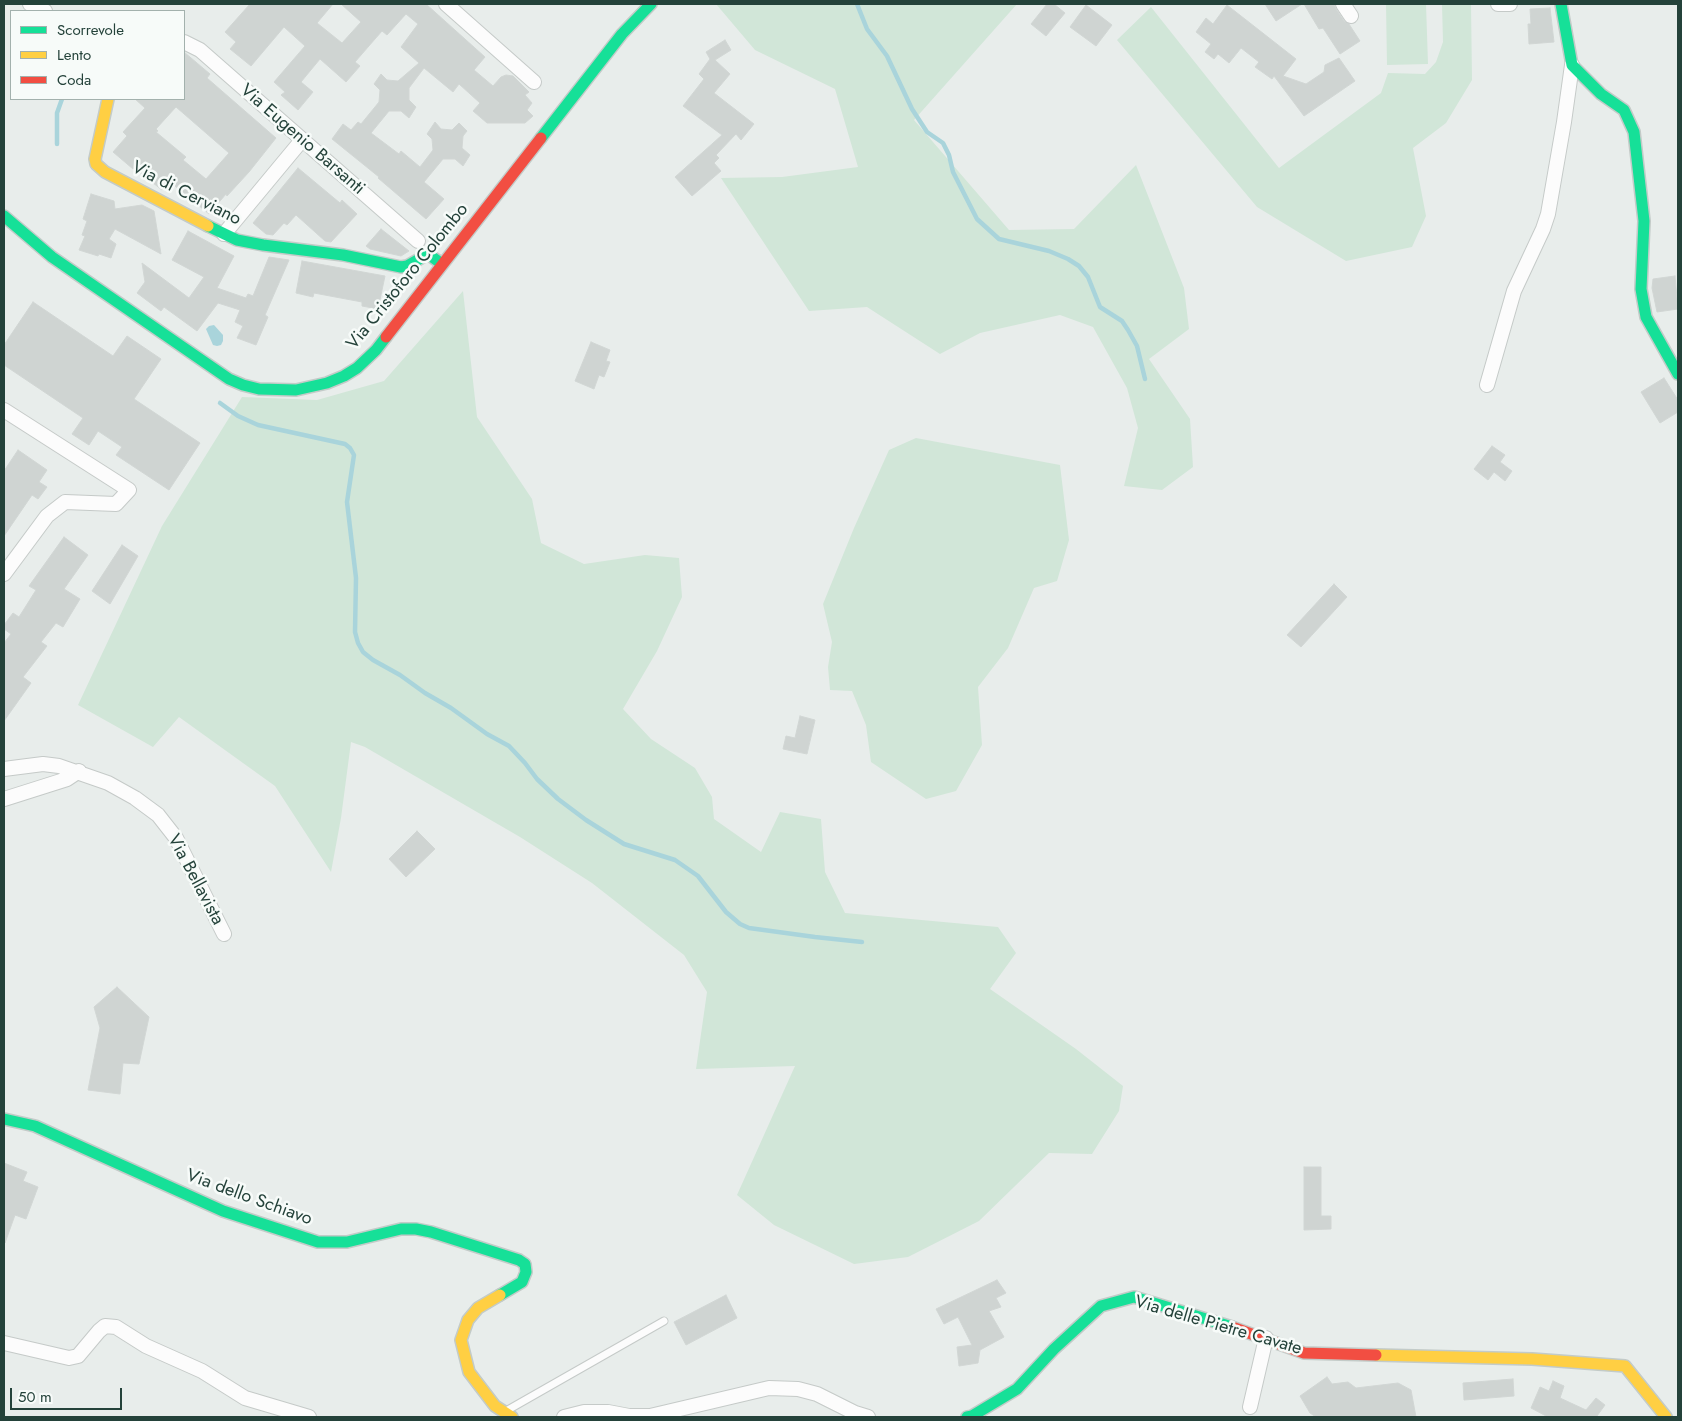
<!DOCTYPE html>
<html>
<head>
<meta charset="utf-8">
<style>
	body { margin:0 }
	#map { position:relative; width:1682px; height:1421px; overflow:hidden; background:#e8edeb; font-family:Jost,sans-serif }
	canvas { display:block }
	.frame { position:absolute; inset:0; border:5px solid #24423a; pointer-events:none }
	.legend { position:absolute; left:10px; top:10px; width:175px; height:90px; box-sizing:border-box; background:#f7fbf9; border:1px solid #a3b1ad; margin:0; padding:6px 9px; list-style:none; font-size:15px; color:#24423a }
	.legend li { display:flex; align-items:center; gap:10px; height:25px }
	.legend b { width:25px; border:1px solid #a3b1ad }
	.scale { position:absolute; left:10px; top:1388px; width:112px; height:22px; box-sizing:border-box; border:2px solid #24423a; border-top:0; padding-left:6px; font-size:15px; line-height:18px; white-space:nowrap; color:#24423a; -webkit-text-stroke:4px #f7fbf9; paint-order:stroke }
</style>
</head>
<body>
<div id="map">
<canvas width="1682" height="1421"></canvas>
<div class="frame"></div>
<ul class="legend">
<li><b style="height:6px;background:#16e098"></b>Scorrevole</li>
<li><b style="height:6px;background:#ffcf43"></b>Lento</li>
<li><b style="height:6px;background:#f24e42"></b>Coda</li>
</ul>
<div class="scale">50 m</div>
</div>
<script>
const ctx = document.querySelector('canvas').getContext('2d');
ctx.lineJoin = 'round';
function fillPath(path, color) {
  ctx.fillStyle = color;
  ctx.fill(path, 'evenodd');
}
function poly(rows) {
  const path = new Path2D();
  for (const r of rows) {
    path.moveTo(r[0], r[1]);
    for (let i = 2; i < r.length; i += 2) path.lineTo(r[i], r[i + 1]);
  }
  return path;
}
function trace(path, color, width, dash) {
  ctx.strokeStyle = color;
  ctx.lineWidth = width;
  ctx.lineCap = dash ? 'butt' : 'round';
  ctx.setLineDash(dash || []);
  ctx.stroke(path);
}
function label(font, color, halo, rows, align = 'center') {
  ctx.font = font + ' Jost,sans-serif';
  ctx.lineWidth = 5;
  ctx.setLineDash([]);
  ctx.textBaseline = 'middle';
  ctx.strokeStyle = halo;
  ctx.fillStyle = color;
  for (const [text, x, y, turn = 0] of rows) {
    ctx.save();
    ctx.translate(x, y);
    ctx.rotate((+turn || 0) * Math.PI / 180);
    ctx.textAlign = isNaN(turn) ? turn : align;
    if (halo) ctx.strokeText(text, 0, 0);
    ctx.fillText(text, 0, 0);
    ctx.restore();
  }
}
const green = poly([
	[716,4,1017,4,914,120,1009,230,1074,229,1136,165,1184,288,1189,329,1149,359,1190,419,1193,467,1162,490,1124,486,1138,428,1127,388,1093,327,1060,315,980,333,940,354,867,307,809,311,721,178,782,177,858,167,835,89,755,50],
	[1386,4,1426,4,1428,64,1387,65],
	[1442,4,1471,4,1472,80,1446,123,1413,148,1426,216,1412,247,1346,261,1257,207,1117,40,1151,7,1279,168,1381,93,1388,73,1425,74,1436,62,1443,42],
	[463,291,477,417,532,499,541,543,584,564,645,555,679,558,682,597,657,651,623,709,651,739,695,768,712,797,714,819,761,852,780,812,821,819,825,872,845,913,998,927,1016,953,990,989,1076,1049,1123,1086,1119,1111,1092,1154,1049,1153,979,1221,908,1257,854,1264,774,1225,737,1195,795,1066,696,1069,707,992,684,955,592,883,520,837,365,747,351,742,341,818,331,872,275,786,179,717,153,747,78,705,162,526,242,397,317,400,384,381],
	[916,438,1060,465,1069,540,1057,581,1034,588,1008,648,978,687,982,745,956,791,926,799,871,762,866,725,852,691,830,690,828,667,832,642,823,604,854,528,889,450]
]);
const water = poly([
	[214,325,223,335,223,341,221,345,217,346,213,345,206,329,209,326]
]);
const stream = poly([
	[857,4,867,29,887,56,912,109,927,132,943,143,949,155,953,172,977,219,999,239,1049,251,1068,259,1079,266,1088,277,1100,307,1122,321,1128,330,1137,346,1145,379],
	[57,144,57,113,62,99],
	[220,403,238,416,258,425,345,444,350,448,354,455,347,502,356,578,355,632,358,643,363,652,373,660,400,675,425,693,451,708,487,734,509,746,525,763,537,779,558,799,586,820,624,844,675,860,698,876,726,912,740,924,749,928,815,937,862,942]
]);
const building = poly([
	[250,4,333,4,317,23,342,43,361,22,341,4,426,4,485,57,474,70,493,86,501,77,506,75,513,76,529,92,525,95,532,103,527,110,533,116,525,123,487,123,473,111,480,103,459,84,453,92,424,68,409,88,409,100,416,107,409,118,401,111,389,111,371,133,399,154,401,151,420,167,433,150,432,139,427,134,435,122,441,129,452,130,459,123,467,131,463,136,462,148,470,155,463,166,455,159,443,159,424,182,444,199,426,219,378,178,379,177,332,139,343,124,351,130,358,122,361,124,379,102,380,90,374,84,381,74,387,80,398,81,419,63,401,47,418,24,406,14,387,35,382,31,355,62,360,66,346,82,320,59,301,82,313,92,298,110,281,95,285,92,274,82,305,46,284,27,251,66,230,49,236,42,225,32,250,4],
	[1047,4,1054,4,1065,13,1046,36,1031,24,1047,4],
	[1265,4,1302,4,1276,21,1265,4],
	[1304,4,1334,4,1336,9,1344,21,1349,24,1360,41,1340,54,1323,28,1319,29,1304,4],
	[1086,5,1112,25,1096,46,1070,27,1086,5],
	[1227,5,1296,59,1283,76,1306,84,1324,72,1325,65,1339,58,1355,81,1304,116,1274,76,1272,79,1255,67,1259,62,1241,48,1229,63,1218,54,1214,59,1205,52,1211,44,1196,32,1206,18,1213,24,1227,5],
	[1550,8,1554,42,1529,44,1528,24,1531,24,1530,9,1550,8],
	[725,40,731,50,715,60,730,74,714,93,754,124,741,140,736,134,716,155,719,158,714,163,721,171,692,196,675,177,722,135,683,106,704,79,699,74,710,59,706,52,725,40],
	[184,52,210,74,207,78,276,138,249,172,227,196,226,194,209,214,169,181,162,190,134,168,133,169,113,152,127,136,123,132,145,108,135,99,184,99,184,52],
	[176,107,229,153,206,179,183,160,186,157,156,132,158,131,156,129,176,107],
	[298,168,340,203,342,200,357,214,331,242,325,241,296,215,287,225,284,223,273,235,266,234,253,223,298,168],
	[91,194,114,201,115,209,142,205,154,211,161,254,115,229,109,239,116,244,111,258,99,254,98,256,79,250,85,236,82,235,87,221,83,219,91,194],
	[381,229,409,251,401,256,370,249,366,246,381,229],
	[188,231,234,256,217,288,246,298,248,294,253,296,269,257,289,260,265,315,268,317,256,345,237,338,243,326,235,322,240,310,218,303,197,331,164,307,161,311,137,293,145,282,142,263,189,298,204,277,172,260,188,231],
	[302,261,385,276,378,309,362,306,362,302,314,293,313,297,296,293,302,261],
	[1675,276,1678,309,1657,312,1652,288,1653,279,1675,276],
	[33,302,113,356,127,336,161,359,134,399,200,443,169,490,116,455,122,447,98,431,89,445,72,434,83,418,4,365,4,345,33,302],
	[591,342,610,350,606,361,610,362,604,377,599,375,594,389,575,381,591,342],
	[1664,378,1678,400,1678,412,1660,423,1641,392,1664,378],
	[1492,446,1505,455,1500,462,1512,471,1505,481,1494,472,1488,480,1474,469,1492,446],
	[18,450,47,470,39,482,47,487,38,499,32,495,4,536,4,471,18,450],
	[64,537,88,555,64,589,80,599,63,627,56,623,41,642,47,646,23,677,31,683,4,721,4,643,11,634,4,629,4,625,13,613,19,617,36,590,29,586,64,537],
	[122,545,138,556,110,604,92,591,122,545],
	[1334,584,1347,597,1301,647,1287,635,1334,584],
	[800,716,815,720,807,754,783,749,786,736,795,738,800,716],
	[417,831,435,849,406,877,389,859,417,831],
	[117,987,149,1017,139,1064,123,1063,120,1094,88,1090,100,1028,94,1007,117,987],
	[4,1163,27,1172,23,1181,38,1187,26,1219,15,1215,5,1243,4,1163],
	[1304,1167,1321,1167,1321,1216,1331,1216,1331,1229,1304,1230,1304,1167],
	[997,1280,1006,1293,996,1298,1001,1307,989,1311,1004,1337,980,1350,978,1363,959,1366,957,1347,972,1345,958,1317,944,1324,936,1309,997,1280],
	[726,1295,737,1318,686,1345,674,1322,726,1295],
	[1327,1377,1332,1384,1348,1382,1356,1388,1398,1383,1411,1390,1416,1417,1316,1417,1310,1413,1300,1396,1327,1377],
	[1513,1379,1514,1396,1464,1400,1463,1383,1513,1379],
	[1553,1381,1564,1386,1560,1398,1586,1410,1596,1398,1605,1405,1597,1416,1600,1417,1548,1417,1531,1408,1540,1387,1549,1391,1553,1381]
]);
const lane = poly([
	[506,1411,664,1321]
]);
const street = poly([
	[30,4,45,11],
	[446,4,534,82],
	[1343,4,1351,16],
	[1498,4,1510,4],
	[184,42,200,50,418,241],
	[224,234,302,140],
	[1487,385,1514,291,1543,229,1548,214,1564,122,1572,65],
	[4,410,129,490,116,504,65,502,47,516,4,574],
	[4,769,43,764,59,766,108,783,135,798,158,815,176,838,224,934],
	[4,799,67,779,79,771],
	[4,1343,69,1358,78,1356,99,1331,105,1326,116,1327,146,1346,202,1371,245,1398,309,1417],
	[1250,1407,1266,1338],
	[564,1417,584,1412,608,1412,629,1416,650,1416,769,1388,798,1389,817,1394,855,1413,868,1417]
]);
const fast = poly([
	[1561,4,1572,65,1601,94,1624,110,1634,132,1644,221,1641,289,1646,317,1678,374],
	[541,138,622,34,651,4],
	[4,216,52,257,229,379,243,385,259,389,296,390,327,383,344,376,357,368,376,350,386,337],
	[208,226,237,240,263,245,343,255,401,267,407,266,428,254,442,264],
	[4,1119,35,1126,223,1211,318,1242,347,1242,401,1229,416,1229,431,1232,519,1260,525,1264,526,1272,522,1282,500,1295],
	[967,1417,972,1416,1017,1389,1054,1349,1101,1306,1134,1297,1232,1327]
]);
const slow = poly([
	[108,99,95,159,96,164,105,172,208,226],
	[500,1295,478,1308,468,1320,461,1340,469,1372,495,1406,512,1417],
	[1376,1355,1532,1359,1625,1366,1666,1417]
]);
const jam = poly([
	[386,337,541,138],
	[1232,1327,1304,1353,1376,1355]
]);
const streetNames = [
	["Via Eugenio Barsanti",302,140,41],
	["Via di Cerviano",186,194,27],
	["Via Cristoforo Colombo",408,277,-51],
	["Via Bellavista",195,880,62],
	["Via dello Schiavo",249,1198,20],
	["Via delle Pietre Cavate",1218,1326,16]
];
fillPath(green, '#d1e6d8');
fillPath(water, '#a9d4db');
trace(stream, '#a9d4db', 4.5);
fillPath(building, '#cfd4d2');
trace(building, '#d1d6d4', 1);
trace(lane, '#c5cac8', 9);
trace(street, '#c5cac8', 16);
trace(fast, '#c3cbc8', 14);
trace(slow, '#c3cbc8', 14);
trace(jam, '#c3cbc8', 14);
trace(lane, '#fcfcfc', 7);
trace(street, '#fcfcfc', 14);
trace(fast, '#16e098', 11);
trace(slow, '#ffcf43', 11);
trace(jam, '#f24e42', 11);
label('18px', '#24423a', '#f7fbf9', streetNames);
</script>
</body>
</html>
